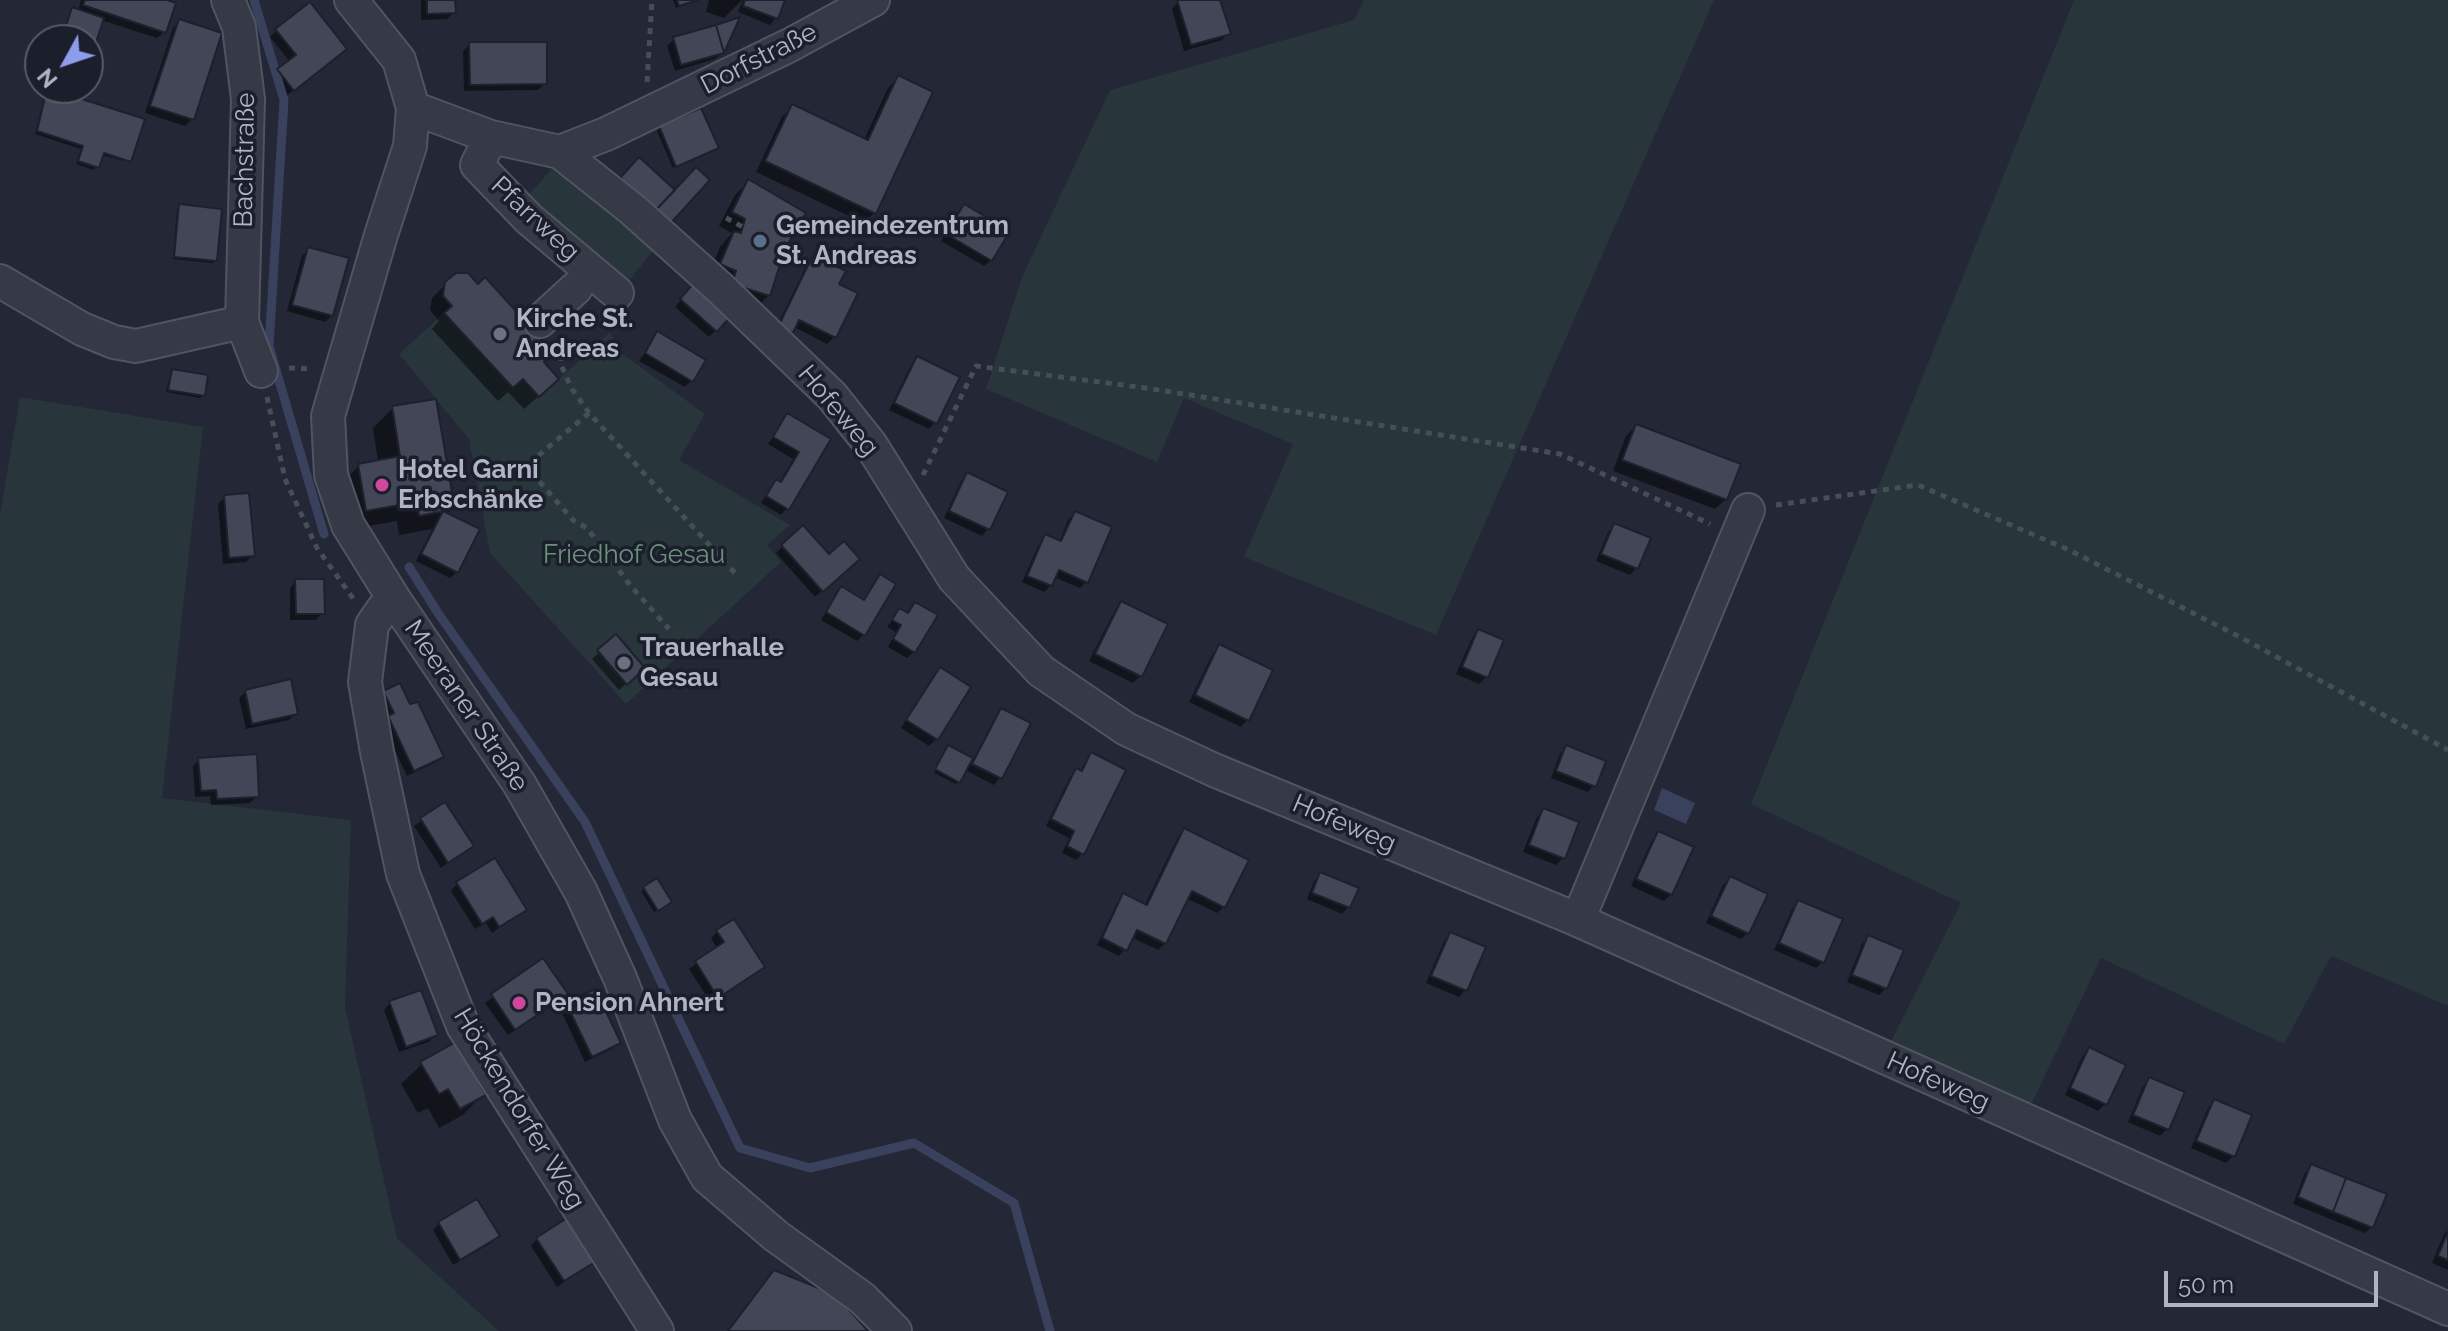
<!DOCTYPE html>
<html>
<head>
<meta charset="utf-8">
<style>
	body { margin:0 }
	#map { position:relative; width:2448px; height:1331px; overflow:hidden; background:#232736; font-family:Raleway,sans-serif }
	canvas { display:block }
	.north { position:absolute; left:24px; top:24px; width:80px; height:80px; box-sizing:border-box; background:#1b1f2b; border:2px solid #575b68; border-radius:50%; rotate:230deg; font-size:22px; font-weight:700; line-height:32px; text-align:center; color:#b1b4c3 }
	.north::after { content:''; display:block; margin:auto; width:28px; height:36px; background:#8d9dec; clip-path:polygon(50% 0,100% 100%,50% 72%,0 100%) }
	.scale { position:absolute; left:2164px; top:1271px; width:214px; height:36px; box-sizing:border-box; border:4px solid #b1b4c3; border-top:0; padding-left:10px; font-size:24px; line-height:28px; white-space:nowrap; color:#b1b4c3; -webkit-text-stroke:6px #1b1f2b; paint-order:stroke }
</style>
</head>
<body>
<div id="map">
<canvas width="2448" height="1331"></canvas>
<div class="north">N</div>
<div class="scale">50 m</div>
</div>
<script>
const ctx = document.querySelector('canvas').getContext('2d');
ctx.lineJoin = 'round';
function fillPath(path, color) {
  ctx.fillStyle = color;
  ctx.fill(path, 'evenodd');
}
function poly(rows) {
  const path = new Path2D();
  for (const r of rows) {
    path.moveTo(r[0], r[1]);
    for (let i = 2; i < r.length; i += 2) path.lineTo(r[i], r[i + 1]);
  }
  return path;
}
function trace(path, color, width, dash) {
  ctx.strokeStyle = color;
  ctx.lineWidth = width;
  ctx.lineCap = dash ? 'butt' : 'round';
  ctx.setLineDash(dash || []);
  ctx.stroke(path);
}
function label(font, color, halo, rows, align = 'center') {
  ctx.font = font + ' Raleway,sans-serif';
  ctx.lineWidth = 7;
  ctx.setLineDash([]);
  ctx.textBaseline = 'middle';
  ctx.strokeStyle = halo;
  ctx.fillStyle = color;
  for (const [text, x, y, turn = 0] of rows) {
    ctx.save();
    ctx.translate(x, y);
    ctx.rotate((+turn || 0) * Math.PI / 180);
    ctx.textAlign = isNaN(turn) ? turn : align;
    if (halo) ctx.strokeText(text, 0, 0);
    ctx.fillText(text, 0, 0);
    ctx.restore();
  }
}
const green = poly([
	[1364,0,1714,0,1436,635,1244,557,1293,444,1184,398,1157,462,986,389,1022,277,1110,90,1354,20],
	[2074,0,2448,0,2448,1006,2331,956,2284,1044,2101,958,2030,1107,1889,1045,1961,903,1751,804],
	[559,161,656,247,624,287,523,201],
	[444,313,513,388,523,379,539,397,610,332,620,352,705,414,679,460,790,525,767,545,781,562,626,704,490,553,469,439,399,354],
	[20,397,203,427,162,798,351,820,345,1007,397,1238,499,1331,0,1331,0,514]
]);
const water = poly([
	[1662,788,1695,803,1686,824,1654,810]
]);
const shadow = poly([
	[81,0,161,0,164,32,157,38,101,20,88,60,88,40,61,40,70,12,73,10,78,11],
	[421,0,453,0,453,13,447,19,421,20],
	[673,0,700,0,676,8],
	[709,0,742,0,724,18,706,12],
	[743,0,783,0,776,18,770,25,738,12],
	[1185,0,1218,0,1228,33,1222,40,1184,51,1172,9,1178,2],
	[179,21,192,119,185,126,145,113,173,28],
	[276,31,338,56,286,96,272,77,290,62,270,37],
	[674,39,723,52,715,59,675,71,667,46],
	[470,44,545,83,538,90,464,91,463,51],
	[898,77,874,213,864,223,756,172,782,117,792,107,864,140,888,88],
	[46,88,79,88,76,98,95,147,94,151,127,162,101,155,94,170,76,164,81,149,35,134],
	[660,128,713,150,673,168,657,131],
	[749,181,783,248,769,295,755,309,707,278,720,247,732,233,719,226,735,195],
	[180,206,216,260,213,263,173,259,177,209],
	[964,206,991,260,984,266,941,241,957,213],
	[309,249,332,315,325,322,287,311,302,256],
	[814,258,837,284,856,294,834,337,827,344,794,327,784,339,773,334,807,264],
	[447,283,541,362,542,393,524,409,508,392,498,401,432,329,439,321,430,310,432,298],
	[686,294,716,330,709,337,675,307],
	[658,334,692,380,685,387,639,361],
	[918,359,935,422,929,429,889,410,911,365],
	[173,371,203,395,200,398,166,392,170,374],
	[393,408,452,509,446,515,457,572,450,578,416,561,432,529,399,535,397,521,346,530,338,486,359,466,378,462,373,428],
	[788,416,828,440,787,508,781,515,761,503,770,489,776,482,779,483,793,459,768,444],
	[1636,426,1726,499,1715,509,1613,471,1626,436],
	[968,475,988,529,982,536,944,518,961,481],
	[225,497,253,555,246,562,223,564,218,504],
	[1075,513,1086,582,1080,588,1054,577,1051,585,1044,592,1022,582,1039,544,1046,537,1059,542,1068,520],
	[1615,525,1636,568,1630,575,1596,561,1608,532],
	[783,546,828,557,851,566,815,597,776,553],
	[880,577,863,635,857,641,821,620,835,596,842,589,863,602],
	[296,581,322,613,316,620,290,620,290,588],
	[1121,603,1140,676,1133,683,1089,661,1115,610],
	[915,604,914,652,907,658,888,647,896,632,887,627,899,611,906,615],
	[1479,631,1486,677,1479,684,1456,674,1472,638],
	[615,637,636,675,619,690,592,659],
	[1219,647,1247,720,1241,727,1189,702,1213,653],
	[940,669,969,688,936,739,929,746,901,728,933,676],
	[246,691,296,713,289,720,246,729,239,698],
	[384,692,409,706,442,757,435,763,407,776,383,725,388,720,378,699],
	[1001,710,1000,778,994,785,965,770,956,784,934,773,948,747,973,760,995,717],
	[1567,747,1594,785,1588,792,1551,778,1560,754],
	[1092,755,1083,853,1076,860,1062,853,1069,838,1046,826,1070,777,1077,771,1080,772,1085,762],
	[199,760,257,796,250,803,211,805,210,796,195,797,193,766],
	[444,804,471,846,441,868,414,826],
	[1543,811,1563,858,1556,865,1523,852,1537,817],
	[1184,830,1224,907,1217,913,1186,898,1165,943,1158,950,1131,937,1125,949,1119,956,1097,945,1117,903,1124,896,1144,906,1178,837],
	[1658,833,1671,894,1664,901,1631,886,1652,840],
	[1321,874,1348,907,1342,914,1307,899,1314,881],
	[1730,879,1747,933,1741,939,1706,923,1723,885],
	[457,884,524,910,492,933,486,923,475,929,451,891],
	[644,889,666,904,654,912,641,891],
	[1799,902,1822,962,1816,968,1774,950,1792,909],
	[718,931,763,967,711,1003,689,969,717,948,711,938],
	[1451,934,1465,990,1459,997,1426,983,1444,941],
	[1869,938,1886,988,1879,995,1847,982,1862,944],
	[543,961,559,1000,508,1035,485,1003],
	[390,1003,435,1035,429,1042,399,1052,384,1010],
	[567,1004,618,1042,612,1049,585,1062,561,1011],
	[2089,1050,2123,1066,2105,1104,2098,1111,2065,1095,2082,1057],
	[422,1064,483,1094,463,1115,439,1128,428,1108,418,1113,401,1084],
	[2150,1079,2183,1093,2167,1129,2160,1136,2128,1122,2143,1086],
	[2214,1101,2250,1116,2233,1156,2226,1163,2191,1148,2208,1108],
	[2311,1167,2372,1227,2365,1233,2293,1204,2305,1173],
	[439,1224,497,1236,491,1243,453,1265,433,1230],
	[2448,1230,2448,1270,2432,1263,2444,1234],
	[537,1239,592,1262,557,1287,531,1246]
]);
const stream = poly([
	[254,0,284,100,269,346,324,534],
	[409,567,438,613,585,822,740,1148,810,1168,914,1143,1014,1203,1050,1331]
]);
const building = poly([
	[85,0,167,0,176,3,166,33,83,5,85,0],
	[427,0,455,0,456,13,427,14,427,0],
	[677,0,698,0,679,6,677,0],
	[745,0,785,0,778,19,743,6,745,0],
	[1177,0,1220,0,1231,34,1191,45,1177,0],
	[310,2,347,49,294,91,277,69,296,55,275,29,310,2],
	[72,7,104,18,88,67,88,40,62,40,72,7],
	[740,17,724,53,716,25,740,17],
	[179,19,222,33,194,120,150,106,179,19],
	[716,25,724,53,681,65,673,37,716,25],
	[469,42,547,42,547,84,470,85,469,42],
	[898,75,933,92,876,214,765,161,792,104,868,140,898,75],
	[47,88,145,119,131,162,104,153,99,168,78,161,83,146,37,131,47,88],
	[51,88,81,88,78,97,51,88],
	[701,108,719,148,676,167,659,126,701,108],
	[639,157,675,190,655,211,620,178,639,157],
	[696,167,710,180,669,225,655,211,696,167],
	[748,179,806,213,785,249,770,296,732,284,736,271,720,264,734,231,741,233,745,219,732,212,748,179],
	[179,204,222,209,217,261,174,257,179,204],
	[964,204,1010,231,992,261,946,234,964,204],
	[308,247,349,258,333,316,292,305,308,247],
	[813,255,846,271,839,284,858,293,836,338,799,320,793,333,778,327,813,255],
	[456,273,468,273,478,284,485,277,554,353,544,362,559,379,539,397,523,379,513,388,444,313,452,306,443,296,445,282,456,273],
	[693,284,730,317,717,332,680,299,693,284],
	[657,331,706,360,693,382,645,353,657,331],
	[917,356,960,377,937,424,894,403,917,356],
	[172,369,208,375,205,396,168,390,172,369],
	[436,399,455,509,419,516,417,502,366,511,358,464,400,456,392,406,436,399],
	[787,413,831,439,789,510,766,496,776,479,781,482,799,452,773,437,787,413],
	[1636,424,1741,464,1727,500,1622,460,1636,424],
	[967,472,1008,492,990,530,949,511,967,472],
	[249,493,255,556,229,558,224,495,249,493],
	[443,511,480,529,458,573,421,554,443,511],
	[1075,511,1112,527,1088,583,1059,570,1052,586,1027,576,1045,534,1061,541,1075,511],
	[1614,523,1651,538,1638,569,1601,554,1614,523],
	[803,525,829,554,844,541,860,559,823,592,781,545,803,525],
	[880,574,896,584,865,636,826,612,841,586,864,600,880,574],
	[295,579,324,579,325,614,296,614,295,579],
	[1121,601,1168,624,1142,677,1095,654,1121,601],
	[915,602,938,615,915,653,893,639,901,625,892,620,899,608,908,613,915,602],
	[1478,629,1504,640,1488,678,1462,667,1478,629],
	[616,634,645,668,627,685,597,650,616,634],
	[1219,644,1273,670,1249,721,1195,695,1219,644],
	[940,667,971,687,938,740,906,720,940,667],
	[291,679,298,714,252,724,245,690,291,679],
	[400,683,410,704,418,702,444,757,414,771,388,716,394,713,383,691,400,683],
	[1001,708,1031,723,1002,779,972,764,1001,708],
	[948,745,973,758,960,783,935,769,948,745],
	[1566,745,1606,761,1596,787,1556,771,1566,745],
	[1091,752,1126,770,1084,855,1067,846,1074,831,1051,819,1076,768,1082,771,1091,752],
	[257,754,259,797,217,799,216,790,201,791,198,758,257,754],
	[445,802,474,846,448,863,420,818,445,802],
	[1543,808,1579,822,1565,859,1529,845,1543,808],
	[1184,828,1249,860,1225,908,1192,891,1166,944,1137,930,1127,951,1102,938,1123,893,1147,905,1184,828],
	[1658,831,1694,847,1672,895,1636,879,1658,831],
	[495,858,527,910,499,927,493,917,482,924,456,882,495,858],
	[1320,872,1359,888,1350,908,1312,893,1320,872],
	[1730,876,1768,894,1749,934,1711,916,1730,876],
	[657,878,672,902,658,911,643,887,657,878],
	[1798,900,1843,919,1824,963,1779,943,1798,900],
	[734,919,765,967,718,998,695,961,724,942,716,930,734,919],
	[1450,932,1486,947,1467,991,1431,976,1450,932],
	[1868,935,1904,950,1887,989,1852,975,1868,935],
	[543,958,568,994,515,1030,491,994,543,958],
	[595,989,621,1043,592,1057,566,1003,595,989],
	[421,990,438,1035,406,1047,389,1001,421,990],
	[456,1042,486,1095,460,1109,448,1089,439,1094,420,1062,456,1042],
	[2089,1047,2126,1065,2107,1105,2070,1088,2089,1047],
	[2149,1077,2185,1092,2169,1130,2133,1115,2149,1077],
	[2214,1099,2252,1115,2235,1157,2196,1141,2214,1099],
	[2311,1164,2346,1178,2333,1212,2298,1197,2311,1164],
	[2346,1178,2387,1194,2373,1228,2333,1212,2346,1178],
	[477,1199,500,1236,460,1260,438,1222,477,1199],
	[567,1218,595,1262,564,1281,536,1238,567,1218],
	[2448,1231,2448,1260,2438,1256,2448,1231],
	[774,1270,836,1295,868,1331,728,1331,774,1270]
]);
const path = poly([
	[647,82,652,0],
	[726,218,743,227],
	[561,343,561,365,572,389,589,413,735,573],
	[289,368,311,369],
	[267,397,285,479,317,548,355,601],
	[589,413,533,460,538,480,573,520,587,528,630,585,669,629],
	[923,475,976,366,1146,388,1560,454,1710,524],
	[1776,505,1918,485,2069,550,2238,636,2448,750]
]);
const minor = poly([
	[228,0,239,27,248,99,242,322,261,371],
	[351,0,399,60,413,108,410,146,381,235,328,416,331,475,348,525,394,599,520,785,581,892,620,978,675,1120,707,1177,776,1236,862,1298,895,1331],
	[413,108,491,137,560,152,633,210,720,288,832,396,871,445,954,578,1041,671,1126,729,1214,770,1571,917,2448,1309],
	[491,137,477,165,529,219,617,293],
	[560,152,606,134,790,45,873,0],
	[0,281,82,329,114,342,136,346,242,322],
	[540,321,576,288],
	[394,599,383,609,372,625,365,682,377,752,403,874,463,1026,657,1331],
	[1578,920,1748,510]
]);
const markers = [
	[760,241,8,"#5c6f8a"],
	[500,334,8,"#6b7280"],
	[382,485,8,"#d1479c"],
	[624,663,8,"#6b7280"],
	[519,1003,8,"#d1479c"]
];
const streetNames = [
	["Dorfstraße",759,59,-27],
	["Bachstraße",245,160,-89],
	["Pfarrweg",535,219,43],
	["Hofeweg",838,411,50],
	["Meeraner Straße",466,706,56],
	["Hofeweg",1344,824,23],
	["Hofeweg",1938,1082,24],
	["Höckendorfer Weg",519,1109,59]
];
const poiNames = [
	["Gemeindezentrum",776,226],
	["St. Andreas",776,256],
	["Kirche St.",516,319],
	["Andreas",516,349],
	["Hotel Garni",398,470],
	["Erbschänke",398,500],
	["Trauerhalle",640,648],
	["Gesau",640,678],
	["Pension Ahnert",535,1003]
];
const parkNames = [
	["Friedhof Gesau",634,555]
];
fillPath(green, '#28353a');
fillPath(water, '#3a415d');
fillPath(shadow, '#0007');
trace(stream, '#3a415d', 9);
fillPath(building, '#424657');
trace(building, '#1d212d', 2);
trace(minor, '#515461', 36);
trace(path, '#445056', 5, [6, 6]);
trace(minor, '#363946', 32);
for (const [x, y, r, color] of markers) {
  const dot = new Path2D();
  dot.arc(x, y, r, 0, 2 * Math.PI);
  ctx.fillStyle = color;
  ctx.fill(dot);
  trace(dot, '#1b1f2b', 3);
}
label('26px', '#b1b4c3', '#1b1f2b', streetNames);
label('bold 26px', '#b1b4c3', '#1b1f2b', poiNames, 'left');
label('26px', '#6b917b', '#1b1f2b', parkNames);
</script>
</body>
</html>
